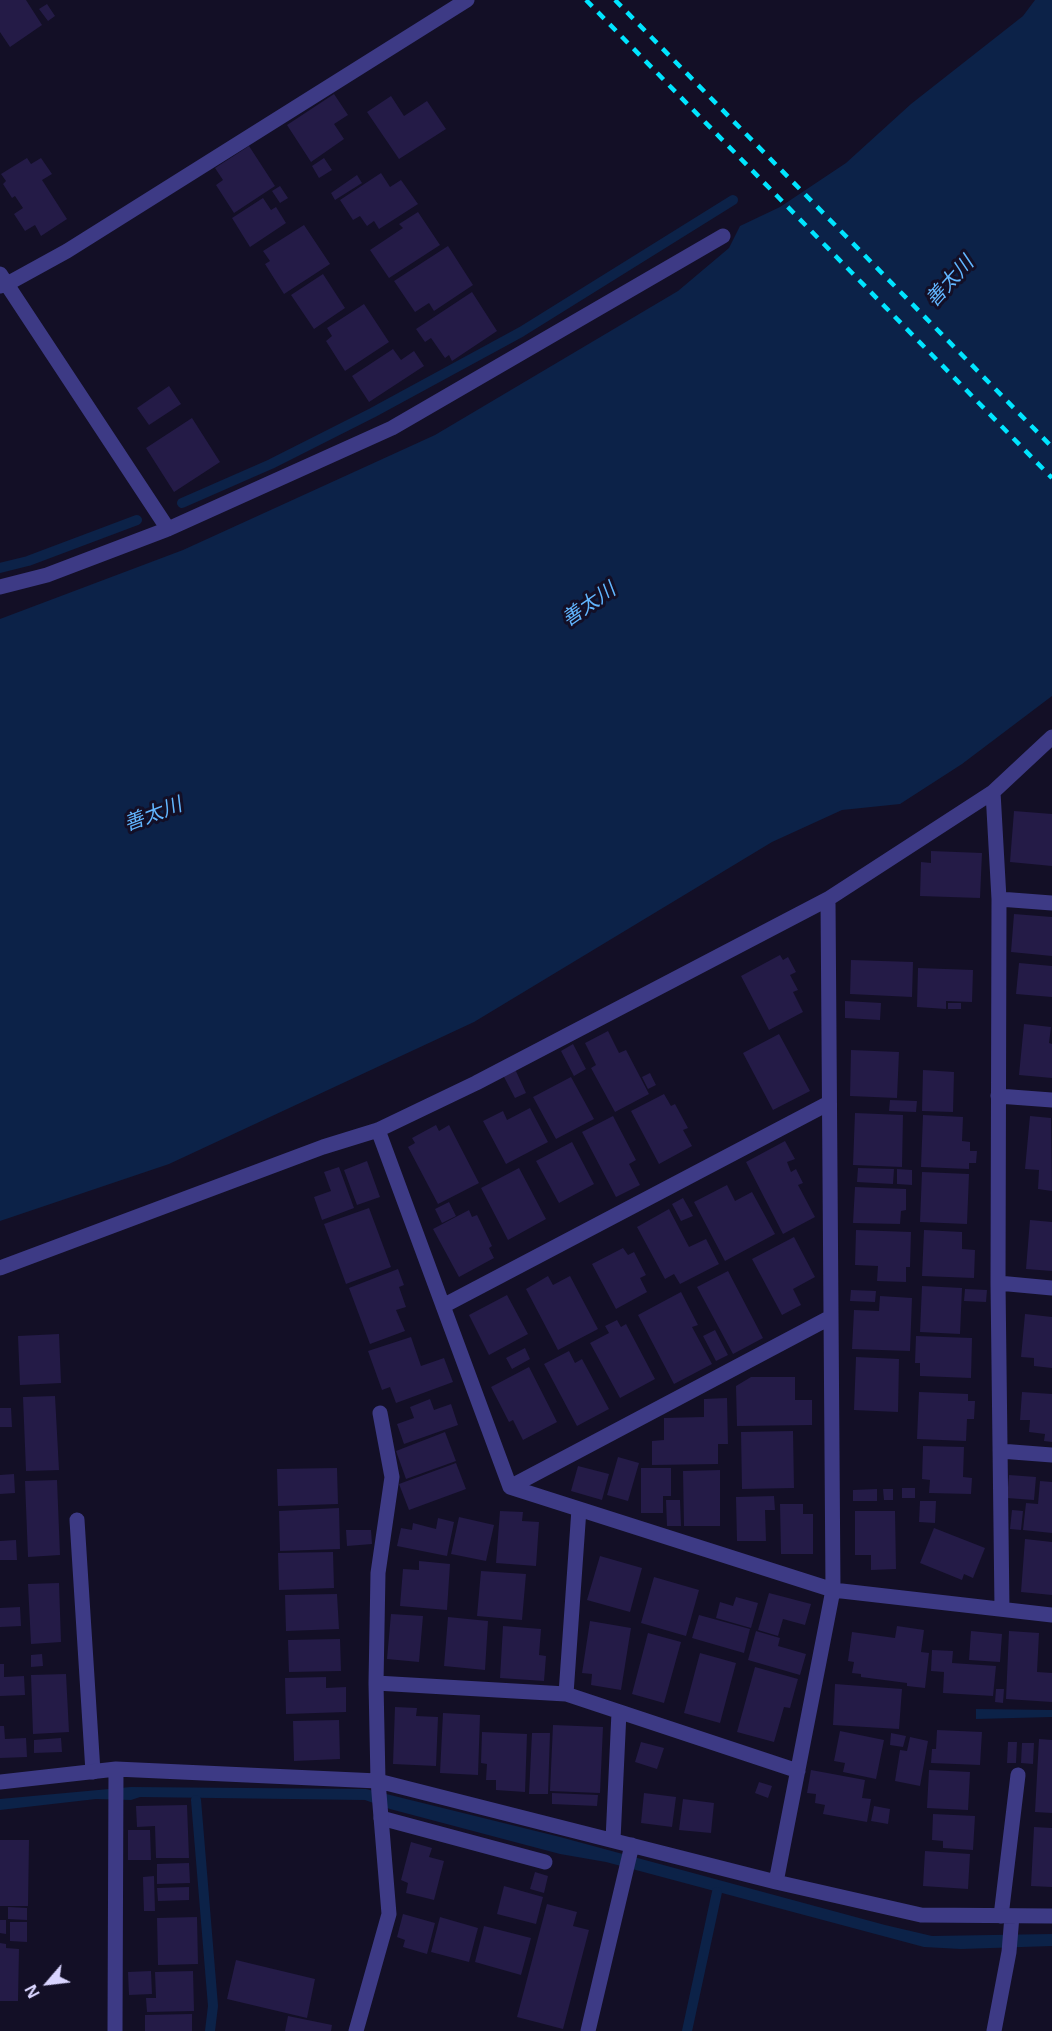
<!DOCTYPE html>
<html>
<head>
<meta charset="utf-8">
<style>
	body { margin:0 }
	#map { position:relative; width:1052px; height:2031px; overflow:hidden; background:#130f26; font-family:"Noto Sans",sans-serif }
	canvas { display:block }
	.north { position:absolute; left:18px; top:1953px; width:60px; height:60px; -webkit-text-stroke:4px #130f26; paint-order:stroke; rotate:242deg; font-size:16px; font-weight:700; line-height:24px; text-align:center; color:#d9d4ff }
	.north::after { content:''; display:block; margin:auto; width:21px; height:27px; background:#d9d4ff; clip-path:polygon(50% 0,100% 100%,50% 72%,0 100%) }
</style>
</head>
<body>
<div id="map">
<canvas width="1052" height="2031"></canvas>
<div class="north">N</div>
</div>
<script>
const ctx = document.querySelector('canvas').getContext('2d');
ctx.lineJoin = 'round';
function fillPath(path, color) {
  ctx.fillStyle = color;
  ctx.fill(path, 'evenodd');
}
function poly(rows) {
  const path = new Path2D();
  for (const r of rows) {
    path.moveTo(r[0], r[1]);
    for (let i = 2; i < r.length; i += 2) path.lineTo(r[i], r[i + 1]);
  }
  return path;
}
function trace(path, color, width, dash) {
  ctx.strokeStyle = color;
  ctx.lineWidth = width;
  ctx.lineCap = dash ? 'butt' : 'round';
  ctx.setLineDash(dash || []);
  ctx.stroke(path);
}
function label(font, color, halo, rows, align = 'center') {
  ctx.font = font + ' "Noto Sans","Noto Sans JP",sans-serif';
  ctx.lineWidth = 6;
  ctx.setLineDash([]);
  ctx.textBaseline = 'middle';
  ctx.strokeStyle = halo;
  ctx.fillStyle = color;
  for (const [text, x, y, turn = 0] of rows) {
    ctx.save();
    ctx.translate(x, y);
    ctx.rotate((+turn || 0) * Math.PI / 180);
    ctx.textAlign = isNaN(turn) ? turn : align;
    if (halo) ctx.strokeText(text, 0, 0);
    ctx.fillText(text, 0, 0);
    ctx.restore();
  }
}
const water = poly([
	[1035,0,1052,0,1052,696,962,764,900,804,842,810,772,842,474,1022,169,1164,0,1221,0,619,183,550,435,435,678,291,729,248,740,226,780,207,846,163,911,104,1023,16],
	[976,1709,1052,1710,1052,1717,976,1719],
	[131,1787,366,1789,560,1837,885,1925,932,1936,1052,1934,1052,1946,961,1949,924,1947,606,1862,560,1854,390,1809,365,1800,140,1797,131,1800,96,1799,0,1810,0,1799]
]);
const stream = poly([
	[182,503,271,464,372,413,521,332,733,200],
	[0,568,28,561,137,520],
	[196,1800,213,2006,210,2031],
	[687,2031,717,1892]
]);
const building = poly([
	[0,0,26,0,42,25,10,47,0,32],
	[47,4,55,16,48,21,39,9],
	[334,94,348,115,334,124,344,139,311,162,287,125],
	[391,96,404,116,427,101,446,129,399,159,367,112],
	[249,146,275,186,234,213,216,185,223,180,215,168],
	[27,158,31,164,41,158,52,174,42,180,67,219,41,236,35,225,25,231,14,214,23,208,15,196,12,198,3,184,6,181,1,174],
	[324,158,332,170,319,178,312,166],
	[381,173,390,187,401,180,418,204,379,229,374,221,367,226,360,216,353,220,340,200],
	[357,175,362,183,335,200,331,193],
	[280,186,288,198,280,203,272,191],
	[263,198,271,210,276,207,286,223,250,247,232,218],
	[418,212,440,245,389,278,370,250,403,228,399,224],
	[304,225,330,264,284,294,265,264,270,261,263,251],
	[448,246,473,285,434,311,429,303,415,312,394,281],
	[323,274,345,308,314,329,291,295],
	[472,292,497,331,452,361,449,355,445,358,431,338,425,342,416,329],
	[364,304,389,342,345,371,326,341,332,336,327,328],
	[393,349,401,360,414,351,424,366,369,402,352,376],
	[169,386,181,404,149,425,137,408],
	[192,418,220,462,174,492,146,448],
	[1014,811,1052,814,1052,866,1010,862],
	[931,851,982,853,980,898,920,896,921,862,931,863],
	[1014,914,1052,917,1052,956,1011,952],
	[780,955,783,960,788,957,796,972,790,975,798,990,793,992,803,1012,769,1030,741,976],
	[851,960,913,962,912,997,850,994],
	[1019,963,1052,966,1052,997,1016,994],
	[918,968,973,970,972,1002,946,1001,946,1009,917,1007],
	[845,1001,881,1003,880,1020,845,1018],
	[948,1003,961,1003,961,1009,948,1009],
	[1024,1024,1051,1027,1049,1043,1052,1044,1052,1078,1019,1075],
	[608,1031,619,1053,626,1050,649,1094,615,1112,591,1068,596,1065,585,1043],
	[779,1034,810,1091,773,1110,743,1053],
	[573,1044,586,1069,574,1076,561,1051],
	[851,1050,899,1052,897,1098,850,1096],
	[515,1069,526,1093,515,1098,503,1075],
	[923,1070,954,1072,953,1112,922,1111],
	[650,1073,656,1085,648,1089,642,1077],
	[571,1077,594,1119,556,1139,533,1097],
	[664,1094,671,1106,675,1104,688,1128,683,1130,692,1146,659,1164,631,1111],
	[890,1100,917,1101,916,1112,889,1111],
	[530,1108,548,1142,506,1164,483,1121,503,1111,507,1120],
	[855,1113,903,1115,902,1167,853,1165],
	[923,1115,963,1117,962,1141,970,1142,970,1151,977,1151,976,1163,969,1163,969,1169,921,1167],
	[613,1116,636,1160,629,1164,640,1185,616,1197,582,1132],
	[1030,1116,1051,1118,1052,1191,1038,1189,1039,1170,1025,1169],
	[436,1125,439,1131,449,1125,479,1183,438,1204,408,1147,415,1143,412,1138],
	[785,1141,795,1159,787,1162,791,1172,796,1169,803,1183,798,1185,815,1217,783,1234,746,1162],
	[572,1142,594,1184,559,1203,536,1161],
	[367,1161,380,1197,357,1205,344,1170],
	[339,1167,354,1208,322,1220,314,1197,331,1191,324,1172],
	[519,1168,546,1219,508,1240,481,1188],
	[858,1168,894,1169,893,1184,857,1182],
	[897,1169,912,1170,912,1185,897,1184],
	[922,1172,969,1174,967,1224,920,1222],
	[727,1185,735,1201,752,1192,775,1234,725,1261,694,1202],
	[855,1187,906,1189,906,1210,901,1211,900,1224,853,1223],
	[683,1198,693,1216,681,1221,672,1204],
	[449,1202,456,1216,442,1223,435,1209],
	[369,1208,391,1267,346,1284,324,1224],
	[669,1209,689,1247,706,1239,719,1264,680,1284,674,1274,665,1279,637,1227],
	[469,1210,472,1217,477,1215,492,1246,489,1248,494,1258,459,1277,433,1229],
	[1030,1220,1052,1222,1052,1271,1026,1269],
	[856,1230,911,1232,910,1267,906,1267,906,1282,877,1281,878,1266,855,1265],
	[924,1230,962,1232,962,1249,975,1250,974,1278,922,1276],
	[794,1237,815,1277,793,1289,801,1305,782,1315,752,1259],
	[623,1248,628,1255,634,1252,646,1275,640,1278,647,1292,616,1309,592,1264],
	[398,1269,404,1285,399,1287,406,1307,396,1310,405,1331,370,1344,349,1288],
	[728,1271,763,1338,733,1354,697,1287],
	[548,1276,553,1285,570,1276,598,1329,558,1350,526,1289],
	[922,1286,962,1288,960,1334,920,1332],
	[965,1289,987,1290,986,1302,964,1301],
	[851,1290,876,1291,875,1302,850,1301],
	[681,1292,698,1325,692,1327,712,1364,674,1384,638,1315],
	[507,1295,528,1334,489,1355,469,1315],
	[880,1296,912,1298,910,1351,852,1349,854,1310,879,1311],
	[1025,1314,1052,1317,1052,1368,1034,1366,1034,1358,1021,1357],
	[617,1320,621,1327,626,1324,655,1379,620,1398,590,1343,609,1333,605,1326],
	[715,1330,728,1355,716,1361,703,1336],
	[59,1334,61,1383,20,1385,18,1336],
	[916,1336,972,1338,971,1378,920,1376,920,1363,915,1363],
	[411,1337,421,1366,444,1358,453,1382,396,1403,390,1387,382,1390,368,1351],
	[525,1348,530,1359,512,1369,506,1358],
	[569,1351,575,1363,582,1359,609,1409,577,1426,544,1364],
	[856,1357,899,1359,898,1412,854,1410],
	[529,1367,557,1422,523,1440,513,1420,509,1422,491,1387],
	[751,1377,795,1377,795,1400,812,1400,812,1425,737,1426,736,1386],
	[919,1392,968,1394,968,1401,975,1401,974,1419,967,1419,966,1441,917,1439],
	[1022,1392,1052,1394,1052,1442,1044,1441,1045,1434,1029,1432,1030,1420,1020,1420],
	[55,1396,59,1470,26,1471,23,1397],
	[727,1398,728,1444,718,1444,718,1464,652,1465,652,1441,664,1440,664,1418,704,1417,704,1399],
	[430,1399,434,1410,451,1404,458,1425,404,1444,397,1424,414,1418,410,1407],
	[0,1408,11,1408,12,1427,0,1427],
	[793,1431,794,1488,742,1489,741,1432],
	[445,1432,456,1461,406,1479,396,1451],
	[923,1446,964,1447,963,1477,972,1478,971,1494,929,1493,930,1480,922,1479],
	[618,1457,639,1463,628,1501,607,1495],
	[456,1463,466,1489,409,1510,399,1484],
	[578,1466,609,1474,602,1500,571,1491],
	[337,1468,338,1504,278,1506,277,1469],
	[641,1468,671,1468,671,1496,663,1496,663,1513,641,1513],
	[720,1470,720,1526,684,1526,683,1471],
	[14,1474,15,1493,0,1494,0,1475],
	[1009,1475,1036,1477,1034,1500,1007,1498],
	[57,1480,60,1555,28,1557,25,1481],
	[1040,1481,1052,1482,1052,1533,1023,1530,1026,1503,1038,1504],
	[902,1488,915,1488,915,1498,902,1498],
	[877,1489,877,1501,853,1501,853,1490],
	[883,1489,893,1489,893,1500,884,1500],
	[774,1496,775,1510,765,1510,766,1541,737,1541,736,1497],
	[666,1500,680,1500,681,1526,667,1526],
	[920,1501,936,1501,935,1523,919,1522],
	[780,1504,803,1504,803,1514,813,1514,813,1554,781,1554],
	[339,1508,340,1549,280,1551,279,1511],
	[1012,1510,1023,1511,1021,1530,1010,1529],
	[500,1511,523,1512,522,1521,539,1522,536,1566,496,1563],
	[855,1511,895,1511,896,1569,871,1570,871,1555,855,1555],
	[459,1517,494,1525,486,1561,451,1554],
	[438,1518,454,1522,447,1556,397,1546,401,1528,412,1530,413,1523,436,1529],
	[934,1528,985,1548,973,1578,964,1574,962,1580,920,1563],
	[346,1530,371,1530,372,1544,347,1546],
	[1025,1539,1052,1542,1052,1595,1021,1592],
	[16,1540,17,1560,0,1560,0,1541],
	[333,1552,334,1588,279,1590,278,1553],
	[600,1556,642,1568,630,1612,587,1600],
	[419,1561,450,1564,447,1610,400,1606,403,1569,419,1570],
	[481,1571,526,1574,522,1620,477,1616],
	[654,1577,699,1590,686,1636,641,1623],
	[59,1583,61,1642,31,1644,28,1584],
	[769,1593,811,1604,805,1625,783,1619,778,1636,758,1630],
	[337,1594,339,1629,286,1631,285,1595],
	[736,1597,758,1603,751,1628,716,1618,720,1602,733,1606],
	[20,1607,21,1626,0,1627,0,1608],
	[391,1614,423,1616,419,1662,387,1659],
	[699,1615,750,1629,744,1653,692,1638],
	[448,1617,488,1621,485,1670,444,1666],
	[590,1621,631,1628,621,1690,591,1685,592,1674,582,1673],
	[503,1626,541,1629,539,1655,546,1656,544,1681,500,1678],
	[897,1626,924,1630,921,1652,929,1653,925,1688,907,1686,907,1683,861,1677,861,1674,852,1673,854,1662,848,1661,852,1632,895,1638],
	[756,1631,780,1638,778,1646,806,1654,800,1675,748,1660],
	[971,1631,1002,1634,1000,1662,969,1660],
	[1009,1631,1039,1633,1037,1672,1052,1673,1052,1702,1006,1699],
	[648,1633,681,1642,664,1703,632,1694],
	[340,1639,341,1671,289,1672,288,1640],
	[932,1650,953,1651,952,1663,996,1666,993,1696,943,1693,944,1672,931,1671],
	[700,1653,736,1663,720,1723,684,1713],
	[42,1654,43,1666,31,1667,31,1655],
	[0,1664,4,1664,4,1677,24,1676,25,1695,0,1696],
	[755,1667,798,1679,790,1708,784,1707,774,1742,737,1732],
	[66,1674,69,1732,33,1734,31,1675],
	[326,1677,326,1688,346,1687,346,1712,286,1714,285,1678],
	[835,1684,902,1689,899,1729,833,1725],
	[996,1689,1004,1689,1003,1703,995,1702],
	[395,1707,417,1708,416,1716,438,1717,436,1766,393,1764],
	[443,1713,480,1715,478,1775,440,1773],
	[339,1720,340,1759,294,1761,293,1721],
	[553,1725,603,1727,600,1793,550,1791],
	[0,1726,4,1726,5,1739,26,1738,27,1757,0,1758],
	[937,1730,982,1732,980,1765,931,1763,932,1749,936,1749],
	[840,1731,884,1740,876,1779,843,1772,845,1763,834,1761],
	[482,1732,527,1734,525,1792,496,1790,496,1780,486,1780,487,1764,481,1763],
	[532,1733,550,1733,548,1794,529,1794],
	[891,1733,906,1736,903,1747,890,1745],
	[910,1737,928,1741,920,1786,895,1781,900,1750,907,1751],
	[61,1738,62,1752,34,1753,34,1740],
	[1039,1739,1052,1740,1052,1813,1035,1812],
	[641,1742,664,1748,657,1769,635,1762],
	[1008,1742,1017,1742,1016,1763,1007,1763],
	[1022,1743,1034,1743,1033,1764,1021,1763],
	[811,1770,865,1780,862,1798,871,1799,867,1822,823,1814,825,1805,815,1803,816,1794,807,1793],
	[929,1770,970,1772,968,1810,927,1808],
	[759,1782,772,1786,768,1798,755,1793],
	[552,1793,598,1795,597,1806,552,1804],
	[644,1793,676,1797,672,1827,641,1823],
	[683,1799,714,1803,711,1833,679,1830],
	[187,1805,189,1858,156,1858,155,1826,137,1827,136,1806],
	[874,1806,890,1809,888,1824,871,1821],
	[933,1814,975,1816,973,1850,943,1848,943,1841,932,1840],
	[1034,1827,1052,1828,1052,1887,1031,1886],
	[128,1830,150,1830,151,1860,128,1860],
	[0,1840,29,1840,28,1906,0,1906],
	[411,1842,432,1848,429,1857,444,1861,434,1900,406,1893,408,1883,401,1880],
	[925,1851,970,1854,968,1889,923,1886],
	[189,1863,190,1883,157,1884,157,1864],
	[535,1872,548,1876,544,1893,530,1889],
	[154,1876,155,1911,144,1911,143,1877],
	[504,1886,543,1897,536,1924,497,1914],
	[189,1887,189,1900,158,1901,157,1888],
	[547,1904,577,1912,573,1926,589,1930,563,2029,517,2017],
	[8,1907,27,1908,27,1920,8,1919],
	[403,1914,435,1923,427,1954,403,1947,405,1940,397,1937],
	[197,1917,198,1964,158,1965,157,1918],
	[440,1917,478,1928,469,1962,431,1952],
	[0,1920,6,1920,6,1934,0,1933],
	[10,1922,27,1922,27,1942,10,1941],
	[484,1926,531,1938,521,1975,475,1962],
	[0,1943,6,1944,6,1948,19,1949,18,2001,0,2001],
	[236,1960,315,1979,307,2018,227,1999],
	[151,1971,152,1994,129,1995,128,1972],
	[193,1971,194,2011,147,2012,146,1998,156,1998,155,1972],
	[192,2014,192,2031,145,2031,145,2015],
	[288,2016,332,2025,331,2031,285,2031]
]);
const service = poly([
	[77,1520,93,1772],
	[381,1818,545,1862],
	[1001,1916,1018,1775]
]);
const minor = poly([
	[0,274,168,529],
	[0,286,7,284,67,251,467,0],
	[0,587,47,575,168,529,392,428,723,236],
	[993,792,999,899,998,1283,1002,1609],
	[999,899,1052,903],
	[998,1096,1052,1100],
	[378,1130,510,1487,833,1590,1052,1615],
	[0,1268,323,1147,378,1130,476,1083,828,899,993,792,1052,737],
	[998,1283,1052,1288],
	[443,1306,829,1103],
	[1000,1451,1052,1455],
	[510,1487,831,1317],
	[376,1683,566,1694,798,1771],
	[566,1694,579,1509],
	[0,1782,116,1769,378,1781,776,1882,921,1915,1052,1916],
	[613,1840,619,1712],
	[776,1882,833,1590,828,899],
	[115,2031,116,1769],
	[356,2031,389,1914,378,1781,376,1683,378,1573,392,1477,380,1413],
	[588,2031,632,1845],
	[994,2031,1009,1952,1012,1916]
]);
const rail = poly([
	[586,0,1052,478],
	[615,0,1052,447]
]);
const waterNames = [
	["善太川",950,282,-48],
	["善太川",589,605,-35],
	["善太川",153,815,-21]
];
fillPath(water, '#0c2248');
trace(stream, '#0c2248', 10);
fillPath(building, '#241b47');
trace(service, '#3d3a85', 15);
trace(minor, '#3d3a85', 15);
trace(rail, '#00e5ff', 4.5, [9, 8]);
label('italic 20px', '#62b6ff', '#130f26', waterNames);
</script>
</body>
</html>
